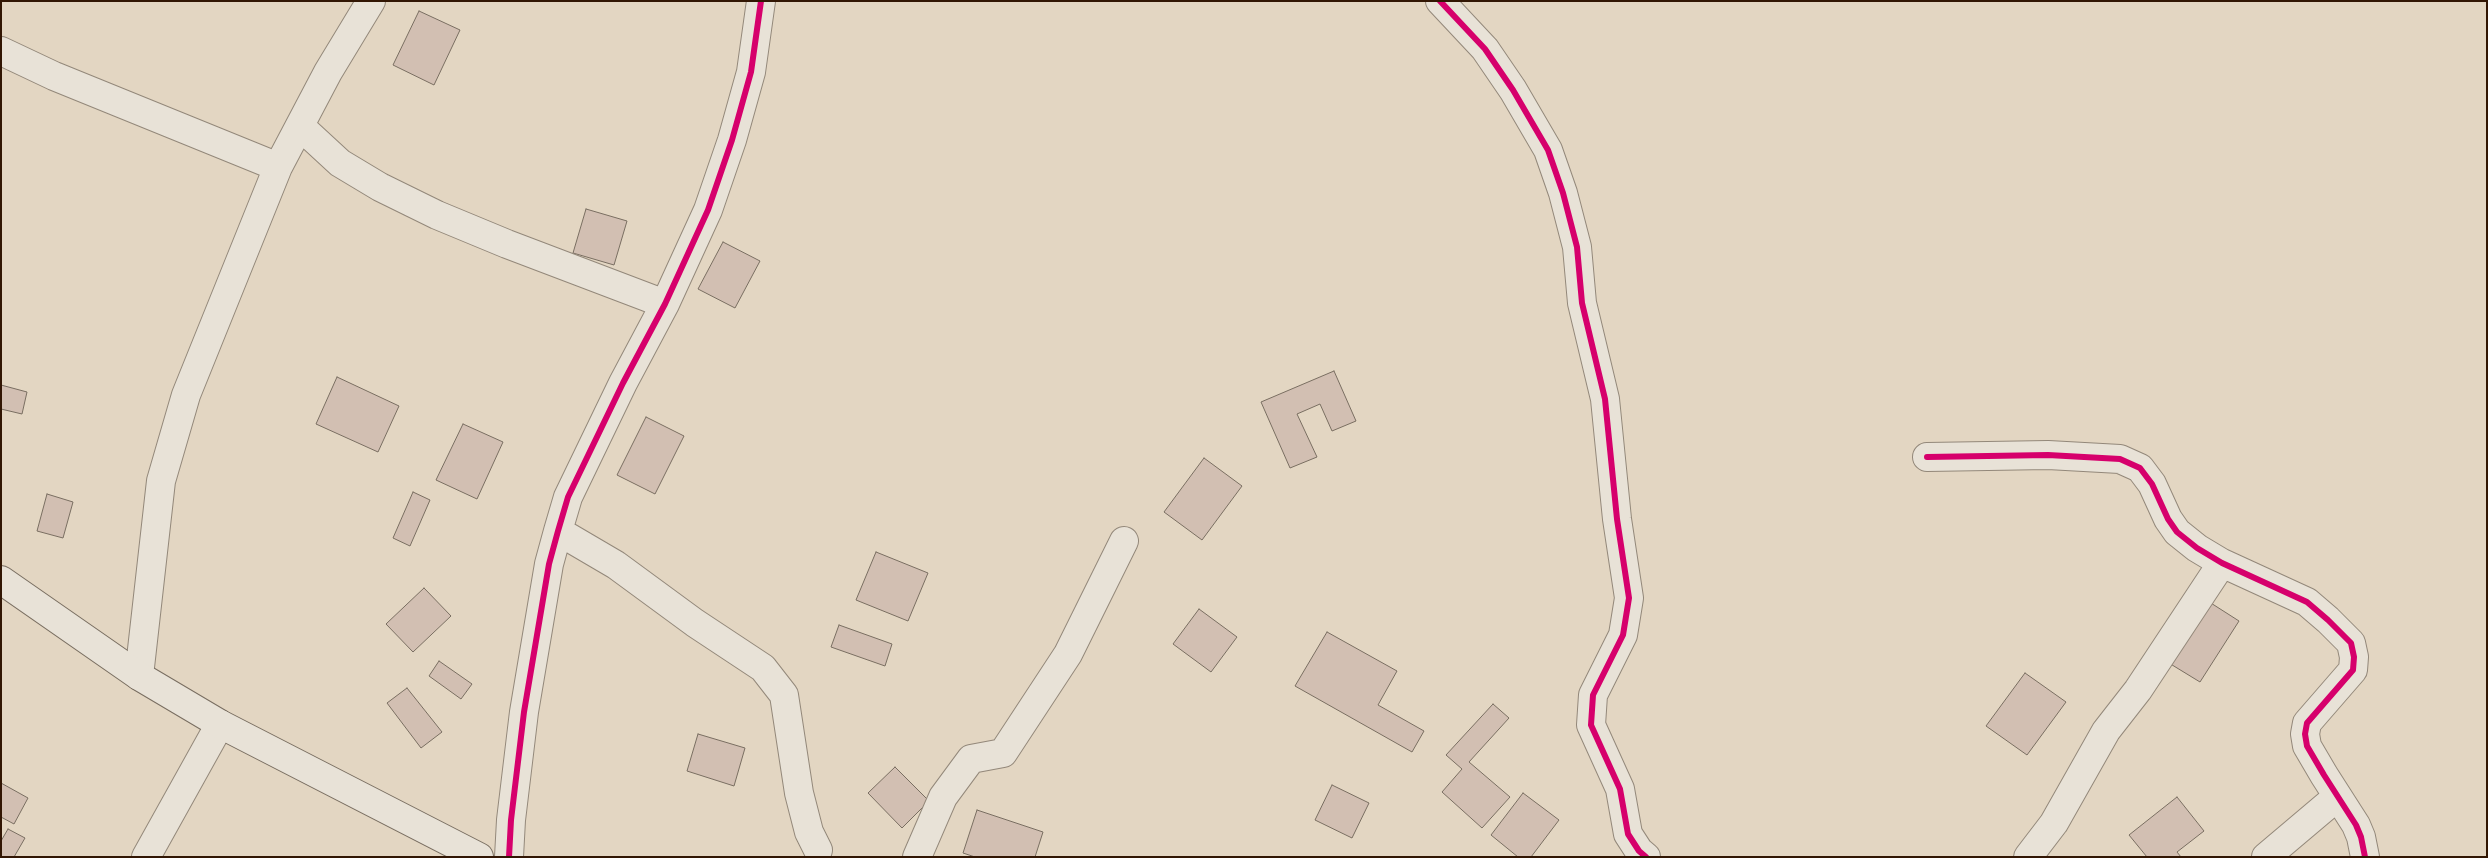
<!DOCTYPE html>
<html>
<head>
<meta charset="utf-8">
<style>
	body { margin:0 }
	#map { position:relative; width:2488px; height:858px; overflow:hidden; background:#e3d6c2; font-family:"Sorts Mill Goudy",serif }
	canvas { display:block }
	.frame { position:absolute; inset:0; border:2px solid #321603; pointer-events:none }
</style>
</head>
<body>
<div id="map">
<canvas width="2488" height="858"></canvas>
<div class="frame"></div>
</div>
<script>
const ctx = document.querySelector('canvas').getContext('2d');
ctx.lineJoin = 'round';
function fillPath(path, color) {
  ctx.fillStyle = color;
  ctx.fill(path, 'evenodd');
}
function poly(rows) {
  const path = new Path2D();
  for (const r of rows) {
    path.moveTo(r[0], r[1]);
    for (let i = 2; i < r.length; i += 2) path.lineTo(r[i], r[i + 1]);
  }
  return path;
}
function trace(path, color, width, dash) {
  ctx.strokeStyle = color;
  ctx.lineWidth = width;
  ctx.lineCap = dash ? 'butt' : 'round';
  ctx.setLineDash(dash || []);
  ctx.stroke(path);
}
const building = poly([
	[419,11,460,30,434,85,393,65,419,11],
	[586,209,627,221,614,265,573,253,586,209],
	[723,242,760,261,735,308,698,289,723,242],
	[1334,371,1356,421,1332,431,1320,404,1297,414,1317,457,1290,468,1261,402,1334,371],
	[337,377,399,406,378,452,316,424,337,377],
	[1,385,27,392,22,414,1,409,1,385],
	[646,417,684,436,655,494,617,475,646,417],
	[463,424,503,442,477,499,436,480,463,424],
	[1204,458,1242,486,1202,540,1164,512,1204,458],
	[413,492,430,500,410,546,393,538,413,492],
	[47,494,73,502,63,538,37,531,47,494],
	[876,552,928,573,908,621,856,600,876,552],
	[424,588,451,616,413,652,386,624,424,588],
	[2203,598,2239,621,2200,682,2164,660,2203,598],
	[1199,609,1237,637,1211,672,1173,644,1199,609],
	[839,625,892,644,885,666,831,647,839,625],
	[1327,632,1397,671,1378,705,1424,731,1412,752,1295,686,1327,632],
	[439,661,472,684,461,699,429,676,439,661],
	[2025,673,2066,702,2027,755,1986,726,2025,673],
	[407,688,442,732,421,748,387,703,407,688],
	[1493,704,1509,718,1469,762,1510,797,1482,828,1442,792,1462,769,1446,755,1493,704],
	[698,734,745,748,734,786,687,771,698,734],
	[895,767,929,801,902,828,868,793,895,767],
	[1,783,28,798,14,824,1,817,1,783],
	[1332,785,1369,803,1352,838,1315,820,1332,785],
	[1523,793,1559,820,1531,857,1518,857,1491,835,1523,793],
	[2177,797,2204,831,2177,852,2181,857,2147,857,2129,835,2177,797],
	[977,810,1043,832,1035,857,975,857,963,853,977,810],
	[8,829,25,838,14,857,1,857,1,841,8,829]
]);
const street = poly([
	[1440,1,1485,49,1513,90,1548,150,1563,193,1577,247,1582,303,1605,399,1617,519,1629,598,1623,635,1593,695,1591,725,1620,789,1628,834,1639,851,1646,857],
	[1,51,54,76,278,167],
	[301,127,340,163,380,187,437,215,507,244,665,304],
	[1927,457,2048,455,2120,459,2140,468,2152,484,2168,519,2177,532,2197,548,2222,563,2307,602,2328,620,2351,643,2354,657,2353,670,2307,723,2305,734,2307,746,2324,775,2356,825,2361,837,2365,857],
	[558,531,616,565,695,623,763,668,784,695,799,793,809,832,818,850],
	[139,676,161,481,186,395,278,167,328,72,371,1],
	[146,857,220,724],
	[509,857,511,820,524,712,549,564,558,531,568,497,623,383,665,304,708,210,732,140,751,72,761,1],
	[917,857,943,797,971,759,1003,753,1068,654,1124,541],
	[2028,857,2054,823,2106,731,2138,690,2222,563],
	[2266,857,2337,797]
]);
const secondary = poly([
	[1,580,139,676,220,724,479,857]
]);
const cycleway = poly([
	[1440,1,1485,49,1513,90,1548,150,1563,193,1577,247,1582,303,1605,399,1617,519,1629,598,1623,635,1593,695,1591,725,1620,789,1628,834,1639,851,1646,857],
	[1927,457,2048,455,2120,459,2140,468,2152,484,2168,519,2177,532,2197,548,2222,563,2307,602,2328,620,2351,643,2354,657,2353,670,2307,723,2305,734,2307,746,2324,775,2356,825,2361,837,2365,857],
	[509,857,511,820,524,712,549,564,558,531,568,497,623,383,665,304,708,210,732,140,751,72,761,1]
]);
fillPath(building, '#d2bfb2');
trace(building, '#796e61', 1);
trace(street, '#93887a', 30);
trace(secondary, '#796e61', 30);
trace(street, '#e8e2d7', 28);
trace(secondary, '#e8e2d7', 28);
trace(cycleway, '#d6006c', 6);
</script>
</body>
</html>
